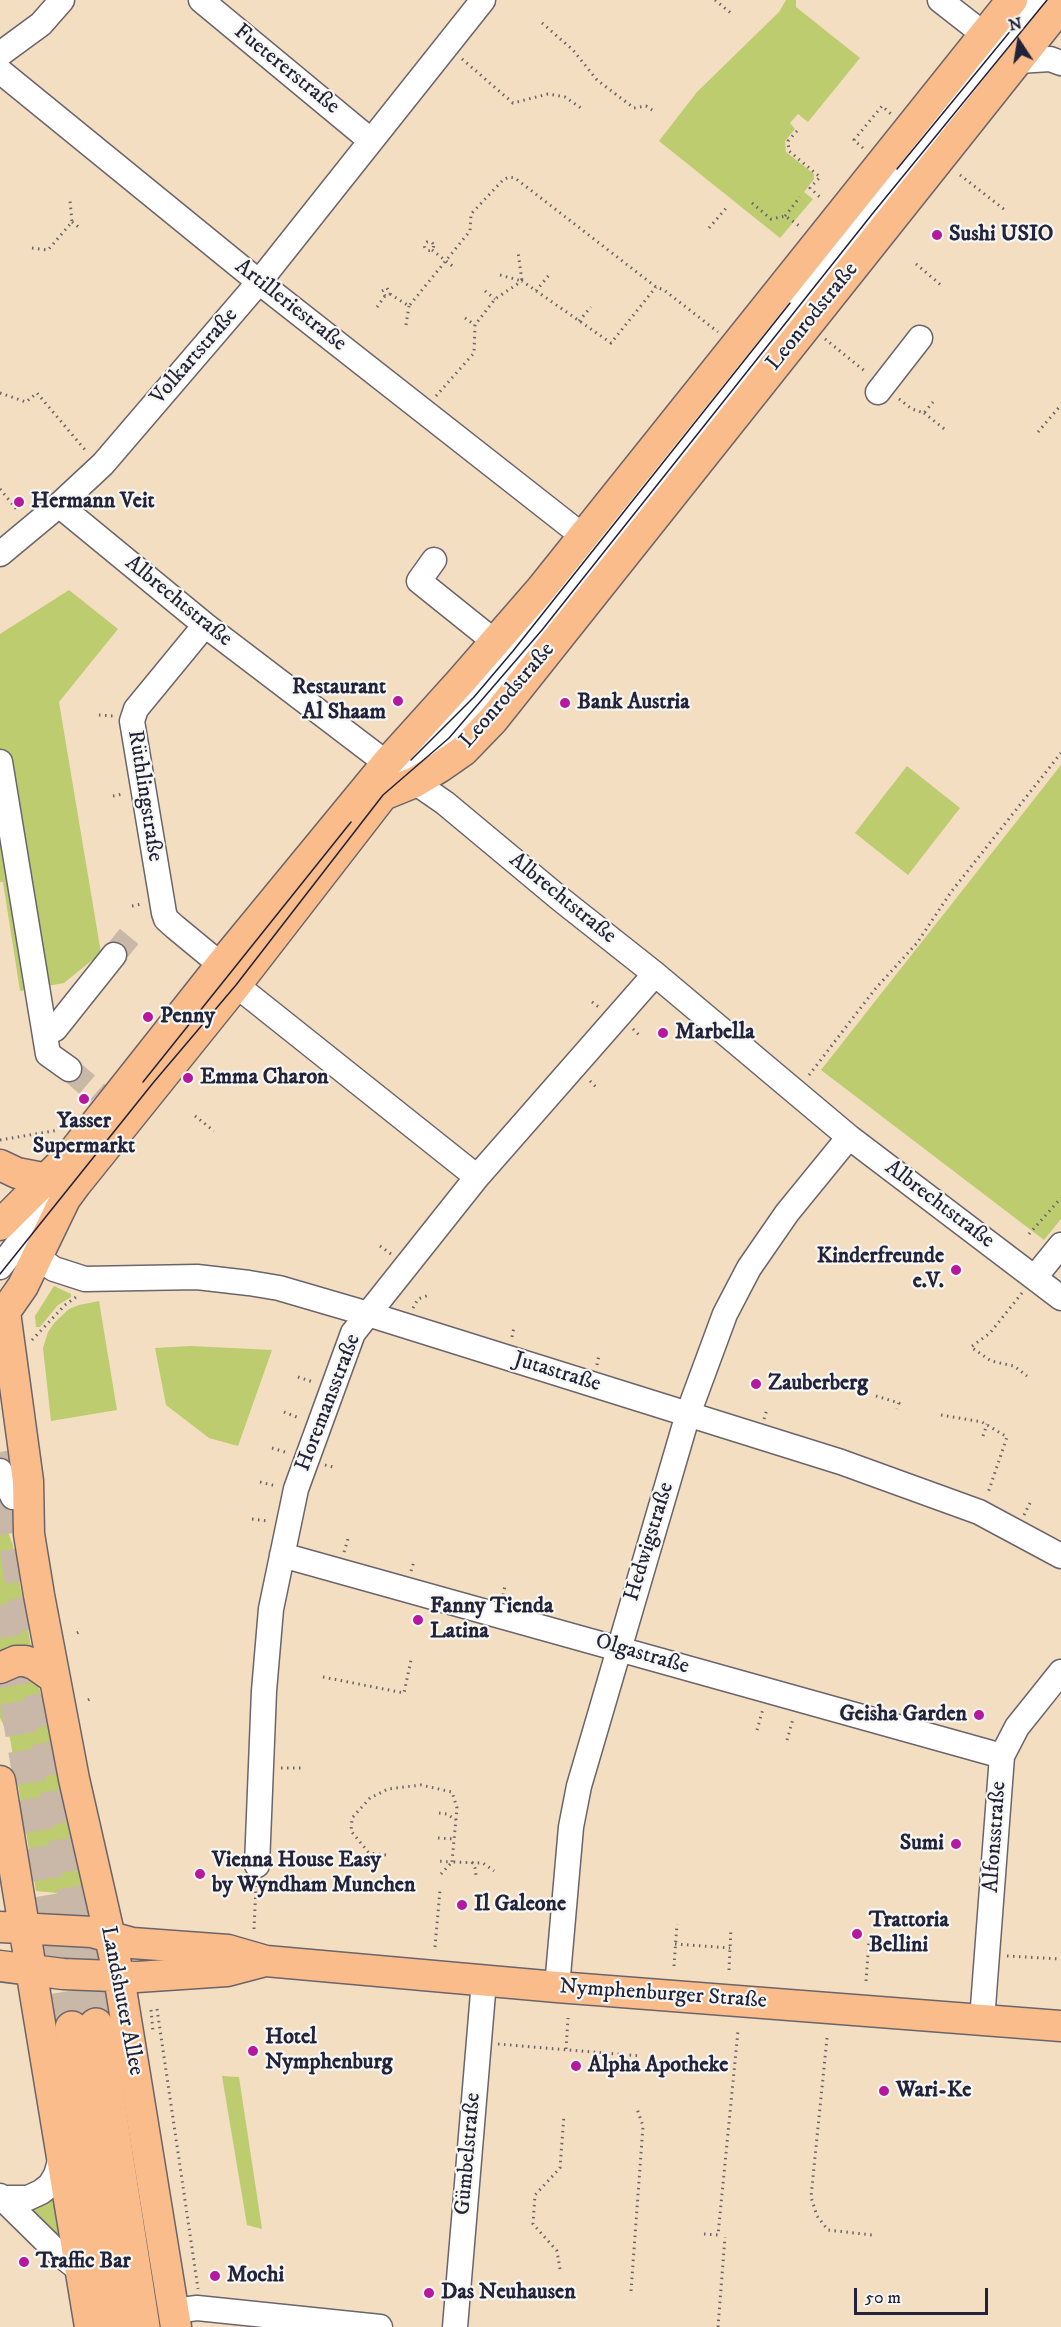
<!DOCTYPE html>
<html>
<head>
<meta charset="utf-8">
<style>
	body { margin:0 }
	#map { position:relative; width:1061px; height:2327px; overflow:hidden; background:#f3dec2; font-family:"IM FELL DW Pica",serif }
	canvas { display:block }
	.north { position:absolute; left:989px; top:12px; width:60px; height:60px; -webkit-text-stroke:4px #f6f6f2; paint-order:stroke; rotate:348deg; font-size:16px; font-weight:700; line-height:24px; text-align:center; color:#22223b }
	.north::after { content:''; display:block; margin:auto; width:21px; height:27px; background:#22223b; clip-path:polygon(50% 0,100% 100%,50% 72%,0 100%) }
	.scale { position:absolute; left:854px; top:2288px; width:134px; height:27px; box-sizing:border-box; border:3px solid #22223b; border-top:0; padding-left:8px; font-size:18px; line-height:21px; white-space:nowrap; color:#22223b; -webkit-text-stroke:4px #f6f6f2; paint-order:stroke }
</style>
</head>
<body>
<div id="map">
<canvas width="1061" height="2327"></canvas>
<div class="north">N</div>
<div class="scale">50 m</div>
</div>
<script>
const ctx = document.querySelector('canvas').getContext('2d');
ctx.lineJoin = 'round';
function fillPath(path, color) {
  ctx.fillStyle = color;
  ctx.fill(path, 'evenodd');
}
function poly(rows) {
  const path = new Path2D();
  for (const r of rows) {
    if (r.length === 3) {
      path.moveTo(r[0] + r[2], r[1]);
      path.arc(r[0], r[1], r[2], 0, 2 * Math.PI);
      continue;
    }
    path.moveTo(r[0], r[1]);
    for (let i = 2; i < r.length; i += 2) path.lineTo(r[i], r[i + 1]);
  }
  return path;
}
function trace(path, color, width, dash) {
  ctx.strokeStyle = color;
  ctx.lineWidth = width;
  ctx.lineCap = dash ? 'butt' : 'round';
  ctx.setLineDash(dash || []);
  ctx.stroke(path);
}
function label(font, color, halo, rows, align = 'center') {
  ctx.font = font + ' "IM FELL DW Pica",serif';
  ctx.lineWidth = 4.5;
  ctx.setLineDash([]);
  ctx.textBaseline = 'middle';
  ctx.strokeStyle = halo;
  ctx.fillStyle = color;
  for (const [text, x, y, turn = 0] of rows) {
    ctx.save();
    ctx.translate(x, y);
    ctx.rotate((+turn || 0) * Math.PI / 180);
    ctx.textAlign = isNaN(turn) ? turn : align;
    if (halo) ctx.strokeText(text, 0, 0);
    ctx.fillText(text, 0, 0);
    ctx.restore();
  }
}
const green = poly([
	[786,0,796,0,796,7,860,58,808,122,798,114,790,123,795,129,785,141,786,152,814,174,814,179,804,192,813,199,780,238,659,141,697,92,779,12],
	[69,590,118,629,59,702,101,953,64,983,20,991,3,882,0,882,0,634],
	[1061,765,1061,1219,1044,1240,821,1070],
	[907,766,960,808,908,875,855,833],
	[54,1286,71,1294,71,1297,58,1305,40,1327,36,1327,35,1316],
	[99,1301,117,1410,51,1421,43,1348,48,1332,55,1322,69,1309,79,1305],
	[191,1346,272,1350,238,1446,209,1438,166,1405,155,1348],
	[0,1511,13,1545,32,1652,0,1657],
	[23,1671,38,1682,87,1896,36,1891,10,1738,0,1718,0,1684,6,1677],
	[222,2076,239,2077,262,2229,247,2225],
	[59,2188,68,2249,26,2213]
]);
const minorTunnel = poly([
	[114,955,132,933],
	[69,1069,98,1094]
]);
const highwayTunnel = poly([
	[0,1452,96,2025],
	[0,1605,72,2028]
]);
const path = poly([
	[715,0,732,14],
	[542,23,573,50,597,80,634,108,646,106,655,112],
	[462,59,513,103,548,94,565,97,581,108],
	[797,131,788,141,789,151,820,177,810,188,822,199],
	[863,148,854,140,882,106,891,114],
	[960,175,1005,210],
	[752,203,771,219,785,216,801,227],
	[785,216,800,197],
	[72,222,80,228],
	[709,228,728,206],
	[429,246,4.5],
	[32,248,48,250,72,222,70,201],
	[432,250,455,268],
	[916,264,942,286],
	[500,275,522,281,518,252],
	[485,291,495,299],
	[536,291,549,275],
	[390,294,409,306,470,231,471,214,503,180,509,177,515,178,656,287,664,290,718,332],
	[377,307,385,296,390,294,387,288,382,291,385,296],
	[465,318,475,325],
	[579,321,591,307],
	[406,325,409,306],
	[825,339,866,372],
	[0,393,26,402,37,393,86,451],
	[436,396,474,353,475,325,495,299,522,281,611,343,656,287],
	[899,399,912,409,924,413,933,402],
	[924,413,947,431],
	[1038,432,1061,405],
	[0,489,18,511],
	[99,715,113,716],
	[113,796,123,794],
	[132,906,142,904],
	[592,1002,600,1008],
	[633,1029,640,1036],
	[809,1075,876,988,917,943,951,892,1061,753],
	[590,1081,597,1088],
	[195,1116,214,1131],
	[0,1140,59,1130],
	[1029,1234,1061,1198],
	[380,1246,391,1254],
	[1022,1293,990,1333,971,1347,991,1361,1014,1366,1027,1376],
	[413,1308,418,1299,429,1295],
	[512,1337,514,1327],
	[32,1340,65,1305,76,1297],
	[597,1365,599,1355],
	[298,1377,313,1382],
	[876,1396,899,1403,897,1409],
	[284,1412,299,1418],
	[941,1415,982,1422,1007,1437,988,1493],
	[764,1419,767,1409],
	[983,1436,987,1424],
	[272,1448,288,1453],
	[325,1465,333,1467],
	[260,1482,276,1486],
	[1024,1515,1030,1503],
	[252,1519,268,1521],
	[344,1552,348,1539],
	[411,1571,414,1561],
	[503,1595,505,1586],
	[77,1633,79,1632],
	[323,1677,404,1693,411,1660],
	[88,1700,90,1699],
	[757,1730,763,1709],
	[787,1740,793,1719],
	[281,1768,305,1768],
	[439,1813,447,1814,456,1820],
	[438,1838,454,1839],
	[386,1855,369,1853,351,1831,352,1818,370,1798,388,1789,421,1785,452,1792,457,1808,452,1862,436,1861],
	[472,1862,475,1868,476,1875],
	[441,1874,452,1862,483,1863,494,1871],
	[254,1929,256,1886],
	[675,1944,730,1948],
	[435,1947,440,1890],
	[1007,1956,1061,1959],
	[674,1966,677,1924],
	[729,1970,731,1928],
	[866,1981,869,1941],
	[157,2009,198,2289],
	[151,2010,153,2032],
	[827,2038,811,2197,817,2216,828,2230,872,2235],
	[498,2044,641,2056],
	[566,2049,568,2018],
	[704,2234,718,2235,738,2031],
	[560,2269,557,2251,533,2224,535,2195,560,2168,564,2115],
	[631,2291,643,2126,637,2109],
	[718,2327,725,2237]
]);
const minor = poly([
	[201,0,370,140],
	[940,0,1018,61,1050,59,1061,63],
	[0,54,41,24,62,0],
	[0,71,259,282,584,537],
	[878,392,920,338],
	[59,505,205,625,377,756,445,803,559,898,655,974,849,1137,1061,1298],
	[0,554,59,505,103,464,259,282,483,0],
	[434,560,419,581,495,642],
	[205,625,136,709,132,721,164,913,166,919,175,927,221,965],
	[0,762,48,1054,69,1069],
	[382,789,445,735,544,620,925,142,1042,0],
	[236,985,477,1177],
	[45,1034,55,1029,114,955],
	[29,1230,38,1212,69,1174],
	[38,1258,54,1269,85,1279,197,1277,249,1283,279,1288,368,1314,841,1462,979,1512,1061,1556],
	[0,1267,29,1230,41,1220],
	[1035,1277,1061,1245],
	[0,1471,13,1497],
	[282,1555,1002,1756],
	[257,1865,264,1691,271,1609,296,1489,353,1333,477,1177,655,974],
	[557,1987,571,1827,579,1786,688,1414,725,1314,749,1268,787,1213,849,1137],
	[982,2020,1002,1756,1017,1727,1061,1672],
	[0,2196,57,2252,81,2271],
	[2,2198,28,2198,41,2192,50,2185,56,2175,62,2154],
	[174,2311,197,2308,380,2327],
	[455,2327,484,1981]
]);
const major = poly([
	[0,1165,17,1173,48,1179],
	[0,1225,74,1151,221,965,387,763,461,681,541,589,1012,0],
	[5,1312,28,1481,29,1534,39,1595,74,1779,119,1977,176,2327],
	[0,1319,23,1286,65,1199,76,1184,236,985,383,795,415,782,440,767,463,751,493,720,1061,6],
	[0,1668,16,1661,25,1661,34,1664,54,1678],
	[0,1781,90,2327],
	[0,1927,92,1932,132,1943,228,1950,266,1961,557,1987,1061,2026],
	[0,1966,63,1974,137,1977,227,1971,265,1961]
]);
const highway = poly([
	[96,2025,143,2327],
	[72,2028,120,2327]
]);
const tram = poly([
	[897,169,1017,23],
	[411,760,474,697,513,651,790,303],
	[143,1082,351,822],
	[0,1274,153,1083,236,985,383,795,449,738,542,630,873,213,1047,0]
]);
const markers = [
	[937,235,6,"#b5179e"],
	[19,502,6,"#b5179e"],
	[398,701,6,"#b5179e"],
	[565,703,6,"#b5179e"],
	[148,1017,6,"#b5179e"],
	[663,1033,6,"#b5179e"],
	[188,1078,6,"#b5179e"],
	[84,1099,6,"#b5179e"],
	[956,1270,6,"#b5179e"],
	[756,1384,6,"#b5179e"],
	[418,1620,6,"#b5179e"],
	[979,1715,6,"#b5179e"],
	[956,1844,6,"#b5179e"],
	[200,1874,6,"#b5179e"],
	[462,1905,6,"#b5179e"],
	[857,1934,6,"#b5179e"],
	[253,2051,6,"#b5179e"],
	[576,2066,6,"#b5179e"],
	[884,2091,6,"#b5179e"],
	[24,2262,6,"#b5179e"],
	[215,2276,6,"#b5179e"],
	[429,2293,6,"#b5179e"]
];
const streetNames = [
	["Fuetererstraße",286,70,39],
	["Artilleriestraße",290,306,38],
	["Leonrodstraße",813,317,-51],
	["Volkartstraße",195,357,-49],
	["Albrechtstraße",178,602,39],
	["Leonrodstraße",508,696,-49],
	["Rüthlingstraße",144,796,81],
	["Albrechtstraße",562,899,39],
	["Albrechtstraße",939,1205,37],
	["Jutastraße",557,1373,17],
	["Horemansstraße",329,1403,-69],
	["Hedwigstraße",650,1542,-73],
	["Olgastraße",642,1655,16],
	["Alfonsstraße",996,1837,-86],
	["Nymphenburger Straße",663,1995,4],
	["Landshuter Allee",121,2001,79],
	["Gümbelstraße",469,2154,-85]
];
const poiNames = [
	["Sushi USIO",949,235],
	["Hermann Veit",31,502],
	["Restaurant",386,688,"right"],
	["Al Shaam",386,713,"right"],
	["Bank Austria",577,703],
	["Penny",160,1017],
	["Marbella",675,1033],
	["Emma Charon",200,1078],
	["Yasser",84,1122,"center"],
	["Supermarkt",84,1147,"center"],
	["Kinderfreunde",944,1257,"right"],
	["e.V.",944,1282,"right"],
	["Zauberberg",768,1384],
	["Fanny Tienda",430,1607],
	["Latina",430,1632],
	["Geisha Garden",967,1715,"right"],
	["Sumi",944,1844,"right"],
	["Vienna House Easy",212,1861],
	["by Wyndham Munchen",212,1886],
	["Il Galeone",474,1905],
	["Trattoria",869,1921],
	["Bellini",869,1946],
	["Hotel",265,2038],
	["Nymphenburg",265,2063],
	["Alpha Apotheke",588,2066],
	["Wari-Ke",896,2091],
	["Traffic Bar",36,2262],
	["Mochi",227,2276],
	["Das Neuhausen",441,2293]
];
fillPath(green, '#bccc6f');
trace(minorTunnel, '#c9b8a7', 24, [24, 12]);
trace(highwayTunnel, '#c9b8a7', 33, [33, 16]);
trace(minor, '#6b646a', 27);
trace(major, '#6b646a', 33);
trace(highway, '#6b646a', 36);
trace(path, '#6b646a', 3, [1.5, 4.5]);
trace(minor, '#fff', 24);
trace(major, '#f9bc8a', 30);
trace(highway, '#f9bc8a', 33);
trace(tram, '#22223b', 1.5);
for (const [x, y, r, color] of markers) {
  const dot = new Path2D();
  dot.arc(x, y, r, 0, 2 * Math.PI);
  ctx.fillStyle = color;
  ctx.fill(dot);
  trace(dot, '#f6f6f2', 2);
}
label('22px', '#22223b', '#f6f6f2', streetNames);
label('bold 22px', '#22223b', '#f6f6f2', poiNames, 'left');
</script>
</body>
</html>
